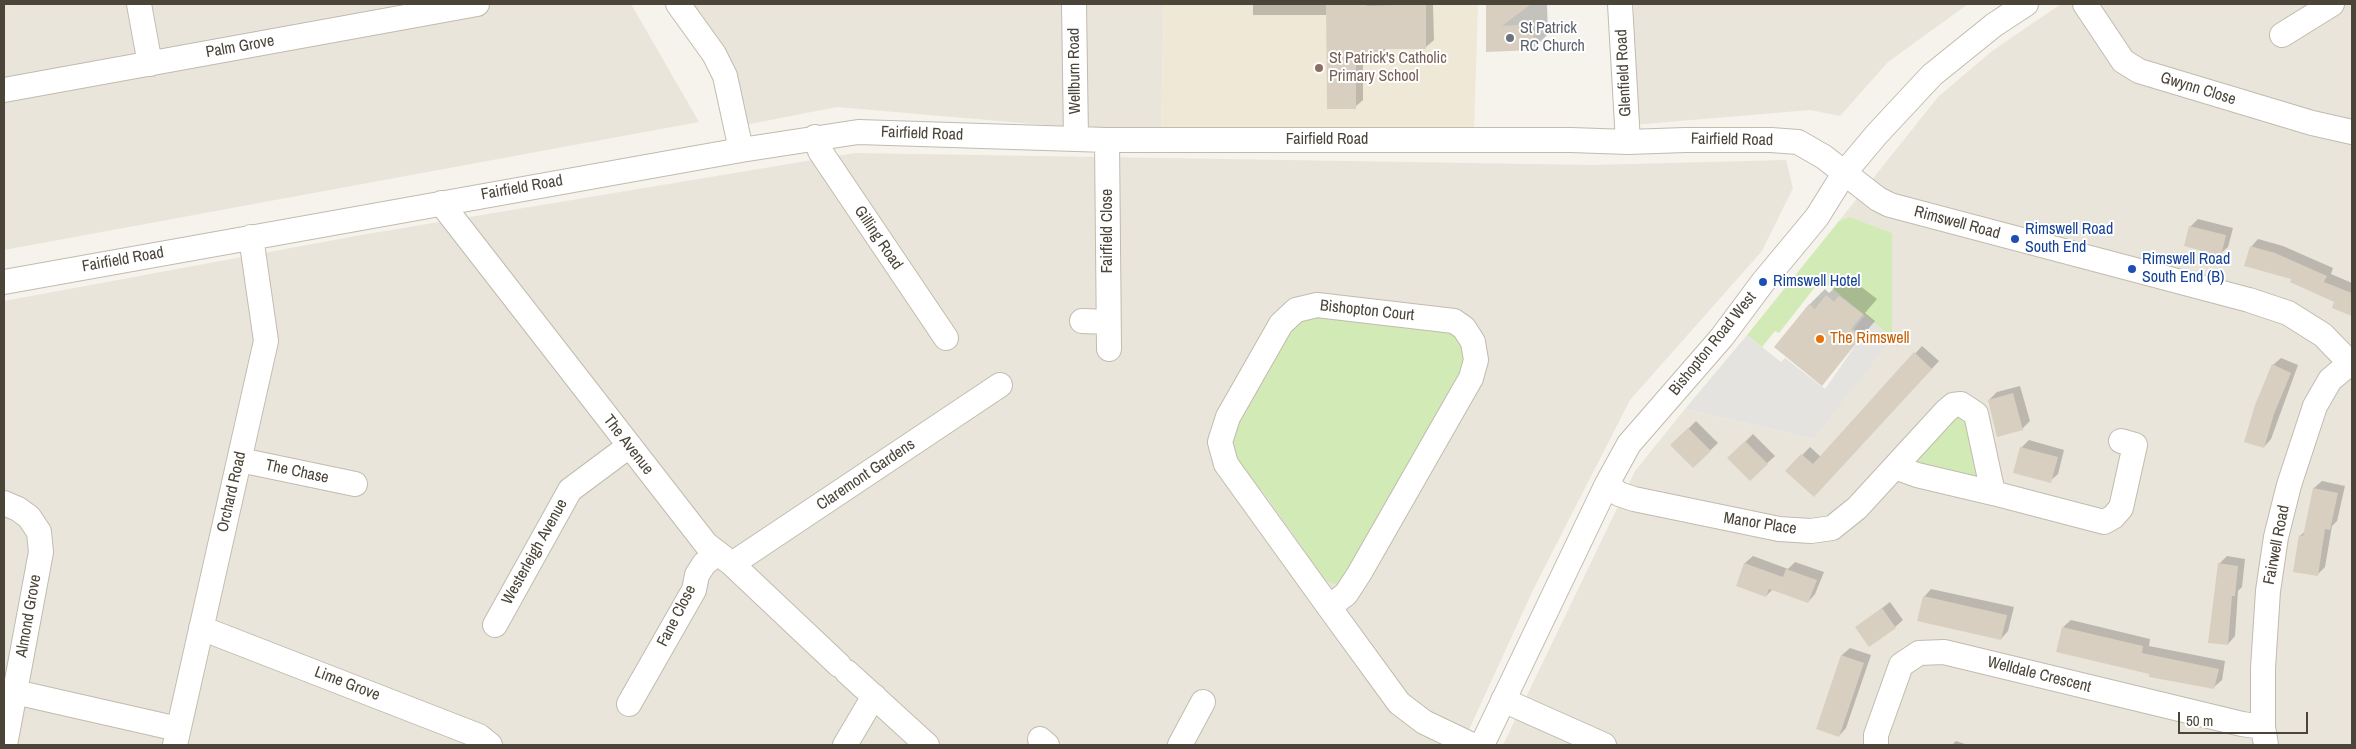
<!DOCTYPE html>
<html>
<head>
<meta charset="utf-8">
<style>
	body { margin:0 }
	#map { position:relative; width:2356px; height:749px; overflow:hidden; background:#f6f3ec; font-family:"Archivo Narrow",sans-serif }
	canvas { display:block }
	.frame { position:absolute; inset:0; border:5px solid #4b4439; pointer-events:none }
	.scale { position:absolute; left:2178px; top:712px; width:130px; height:22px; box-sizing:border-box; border:2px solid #4b4439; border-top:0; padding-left:6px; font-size:15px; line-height:18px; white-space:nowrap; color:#4b4439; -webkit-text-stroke:4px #fff; paint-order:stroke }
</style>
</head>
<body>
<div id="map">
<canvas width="2356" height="749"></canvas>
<div class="frame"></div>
<div class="scale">50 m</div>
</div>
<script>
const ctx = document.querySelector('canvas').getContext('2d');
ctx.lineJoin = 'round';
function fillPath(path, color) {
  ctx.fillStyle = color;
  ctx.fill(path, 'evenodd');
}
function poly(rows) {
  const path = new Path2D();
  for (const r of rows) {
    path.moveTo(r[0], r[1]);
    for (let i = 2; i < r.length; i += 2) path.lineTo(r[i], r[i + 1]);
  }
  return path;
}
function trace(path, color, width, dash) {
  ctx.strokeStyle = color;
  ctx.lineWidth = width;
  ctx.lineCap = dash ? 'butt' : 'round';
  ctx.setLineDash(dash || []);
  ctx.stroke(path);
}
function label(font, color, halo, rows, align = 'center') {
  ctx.font = font + ' "Archivo Narrow",sans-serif';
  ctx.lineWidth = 4;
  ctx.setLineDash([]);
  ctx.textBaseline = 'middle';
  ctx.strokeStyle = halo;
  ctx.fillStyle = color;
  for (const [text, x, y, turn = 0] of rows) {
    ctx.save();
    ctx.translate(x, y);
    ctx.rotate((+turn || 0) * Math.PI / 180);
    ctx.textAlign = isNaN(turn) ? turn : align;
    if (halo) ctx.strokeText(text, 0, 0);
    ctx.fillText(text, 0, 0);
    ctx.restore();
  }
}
const residential = poly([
	[4,4,631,4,699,122,4,250],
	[685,4,1164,4,1161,135,837,107,745,125],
	[1634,4,1968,4,1888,62,1840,116,1810,110,1632,125],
	[2061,4,2352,4,2352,745,1503,745,1635,471,1685,409,1814,439,1891,338,1892,233,1850,217,1839,221,1938,97,1992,51],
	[855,153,1592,165,1786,160,1793,188,1762,251,1630,400,1534,588,1462,745,4,745,4,301,361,235]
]);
const education = poly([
	[1164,4,1478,4,1474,133,1161,135]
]);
const green = poly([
	[1850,217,1892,233,1892,338,1828,285,1815,287,1779,333,1775,331,1762,347,1747,335,1839,221],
	[1328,316,1447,331,1462,342,1466,364,1344,583,1335,584,1321,579,1252,488,1230,446,1233,427,1288,332,1303,320],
	[1964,412,1981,471,1977,479,1918,464,1915,461,1951,414]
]);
const parking = poly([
	[1865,315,1892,338,1814,439,1685,409,1747,335,1781,362,1785,358,1825,389,1862,336,1854,329],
	[1252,488,1262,490,1305,551,1302,558]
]);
const shadow = poly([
	[1253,4,1433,4,1434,40,1426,47,1387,48,1382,53,1363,53,1363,100,1355,107,1328,15,1253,15],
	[1487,4,1547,4,1548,34,1533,49,1487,50],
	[2198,219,2233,228,2228,247,2220,254,2190,227],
	[2258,239,2283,246,2333,268,2331,274,2352,283,2352,315,2334,307,2336,302,2293,278,2251,247],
	[1842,281,1850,287,1855,282,1877,299,1865,313,1875,321,1822,384,1809,305,1825,289,1829,293],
	[1922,346,1939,361,1821,488,1787,471,1810,447,1821,457],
	[2281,358,2298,365,2271,439,2264,447,2273,365],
	[2020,386,2030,421,2022,429,1989,400,1997,392],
	[1696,421,1718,443,1693,467,1672,445],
	[1753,434,1775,456,1750,479,1729,458],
	[2029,440,2064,450,2058,474,2050,481,2021,448],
	[2322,481,2345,486,2337,521,2332,526,2325,567,2318,574,2300,536,2305,531,2314,488],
	[1753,556,1788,569,1795,562,1824,572,1815,594,1808,602,1773,589,1766,596,1737,585,1745,563],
	[2227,556,2245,559,2242,587,2238,591,2235,636,2228,644,2219,564],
	[1931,589,2014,607,2008,631,2001,639,1924,597],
	[1890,602,1903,620,1895,627,1857,627],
	[2071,620,2150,639,2149,646,2225,661,2222,680,2214,687,2151,673,2063,627],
	[1850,648,1871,655,1846,728,1839,736,1842,655],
	[1956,741,1968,745,1952,745]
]);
const building = poly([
	[1326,4,1367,4,1367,6,1426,4,1426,49,1382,49,1382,54,1356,54,1356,109,1327,109],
	[1486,4,1531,4,1502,26,1533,24,1534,50,1486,52],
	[2189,226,2226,235,2221,256,2184,246],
	[2250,246,2275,253,2327,276,2324,282,2352,293,2352,316,2332,308,2334,302,2290,282,2291,279,2244,266],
	[1826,295,1834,302,1839,296,1863,314,1851,329,1861,337,1822,386,1774,347,1809,304,1815,309],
	[1914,352,1932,369,1814,497,1785,471,1801,454,1813,464],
	[2272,364,2291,373,2274,414,2264,448,2244,442,2255,405],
	[2013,393,2023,430,1997,437,1988,400],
	[1688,428,1711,451,1693,468,1670,445],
	[1745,441,1768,464,1750,481,1727,458],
	[2020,447,2058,457,2051,483,2013,473],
	[2313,488,2338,493,2330,530,2325,529,2318,576,2293,572,2299,535,2303,536],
	[1744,563,1783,577,1786,569,1817,580,1808,603,1769,589,1766,597,1736,586],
	[2218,563,2238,566,2235,596,2232,596,2228,645,2208,643],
	[1923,596,2007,615,2001,640,1917,621],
	[1882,608,1896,628,1869,647,1855,627],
	[2062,627,2143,646,2142,653,2219,669,2214,689,2149,677,2149,674,2056,652],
	[1841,655,1864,663,1839,737,1816,729]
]);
const minor = poly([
	[139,4,150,64],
	[678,4,714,54,725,76,741,150],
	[1074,4,1076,139],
	[1620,4,1628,142],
	[2085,4,2123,61,2139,71,2312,123,2352,132],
	[2282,35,2332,4],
	[4,90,477,4],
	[815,137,820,151,946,338],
	[1107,140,1109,349],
	[441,203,706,544,732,564,839,665],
	[4,282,741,150,858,132,1107,140,1571,140,1628,142,1685,140,1771,140,1798,142,1824,157,1878,199,1890,205,2249,300,2288,313,2323,335,2352,365],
	[1082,321,1108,322],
	[240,460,355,484],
	[1895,467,1917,475,1993,493],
	[1607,484,1619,494,1634,499,1779,529,1811,531,1832,528,1857,508,1946,411,1953,405,1961,404,1976,414,1993,493,2104,522,2113,517,2121,508,2135,445,2121,441],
	[4,503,18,509,29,517,39,532,41,552,5,745],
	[732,564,1000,385],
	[1329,607,1346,594,1359,574,1471,378,1476,360,1473,342,1464,328,1454,321,1317,305,1296,310,1281,324,1228,417,1220,442,1226,464,1329,607,1399,703,1424,722,1472,745],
	[495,625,570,490,629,446],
	[201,628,479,736,490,745],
	[847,672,927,745],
	[15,692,178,729],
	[1503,700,1604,745],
	[629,704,694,590,697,575,704,564,716,554],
	[1040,739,1047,745],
	[175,745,266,341,251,237],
	[845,745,874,696],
	[1180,745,1203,702],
	[1482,745,1607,484,1629,444,1722,337,1763,282,1817,217,1845,172,1877,134,1932,75,1994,25,2026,4],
	[1876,745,1876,735,1901,665,1919,653,1944,652,2242,724,2263,727],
	[2266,745,2263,727,2263,668,2268,591,2276,537,2289,485,2315,406,2330,380,2350,363]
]);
const markers = [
	[1510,38,5,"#6b7280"],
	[1319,68,5,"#8d6e63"],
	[2015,239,5,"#1a4fb4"],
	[2132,269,5,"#1a4fb4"],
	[1763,282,5,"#1a4fb4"],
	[1820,339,5,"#e8710a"]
];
const worshipNames = [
	["St Patrick",1520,29],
	["RC Church",1520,47]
];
const streetNames = [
	["Palm Grove",240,47,-10],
	["Wellburn Road",1075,71,-91],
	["Glenfield Road",1624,73,-93],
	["Gwynn Close",2198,89,17],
	["Fairfield Road",922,134,2],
	["Fairfield Road",1327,140],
	["Fairfield Road",1732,140,1],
	["Fairfield Road",522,188,-10],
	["Rimswell Road",1957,223,15],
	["Fairfield Close",1108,231,-90],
	["Gilling Road",878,238,56],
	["Fairfield Road",123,260,-10],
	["Bishopton Court",1367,311,6],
	["Bishopton Road West",1713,344,-51],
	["The Avenue",628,445,52],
	["The Chase",297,472,12],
	["Claremont Gardens",866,475,-34],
	["Orchard Road",232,492,-77],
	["Manor Place",1760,524,9],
	["Fairwell Road",2277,545,-79],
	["Westerleigh Avenue",535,552,-61],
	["Almond Grove",29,616,-80],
	["Fane Close",677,616,-63],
	["Welldale Crescent",2039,675,14],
	["Lime Grove",347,684,21]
];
const educationNames = [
	["St Patrick's Catholic",1329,59],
	["Primary School",1329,77]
];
const transitNames = [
	["Rimswell Road",2025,230],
	["South End",2025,248],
	["Rimswell Road",2142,260],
	["South End (B)",2142,278],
	["Rimswell Hotel",1773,282]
];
const foodNames = [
	["The Rimswell",1830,339]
];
fillPath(residential, '#eae5da');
fillPath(education, '#efe8d6');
fillPath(green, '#d2eab5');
fillPath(parking, '#e5e3e0');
fillPath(shadow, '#0003');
fillPath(building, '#d8cfc1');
trace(minor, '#c2bbae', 26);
trace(minor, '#fff', 24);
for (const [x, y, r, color] of markers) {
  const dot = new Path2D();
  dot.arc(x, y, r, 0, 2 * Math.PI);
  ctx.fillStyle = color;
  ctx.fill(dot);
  trace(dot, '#fff', 2);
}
label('16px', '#5b616d', '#fff', worshipNames, 'left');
label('16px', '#4b4439', '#fff', streetNames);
label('16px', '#785e54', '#fff', educationNames, 'left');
label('16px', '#164399', '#fff', transitNames, 'left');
label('16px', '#c56008', '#fff', foodNames, 'left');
</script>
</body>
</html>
